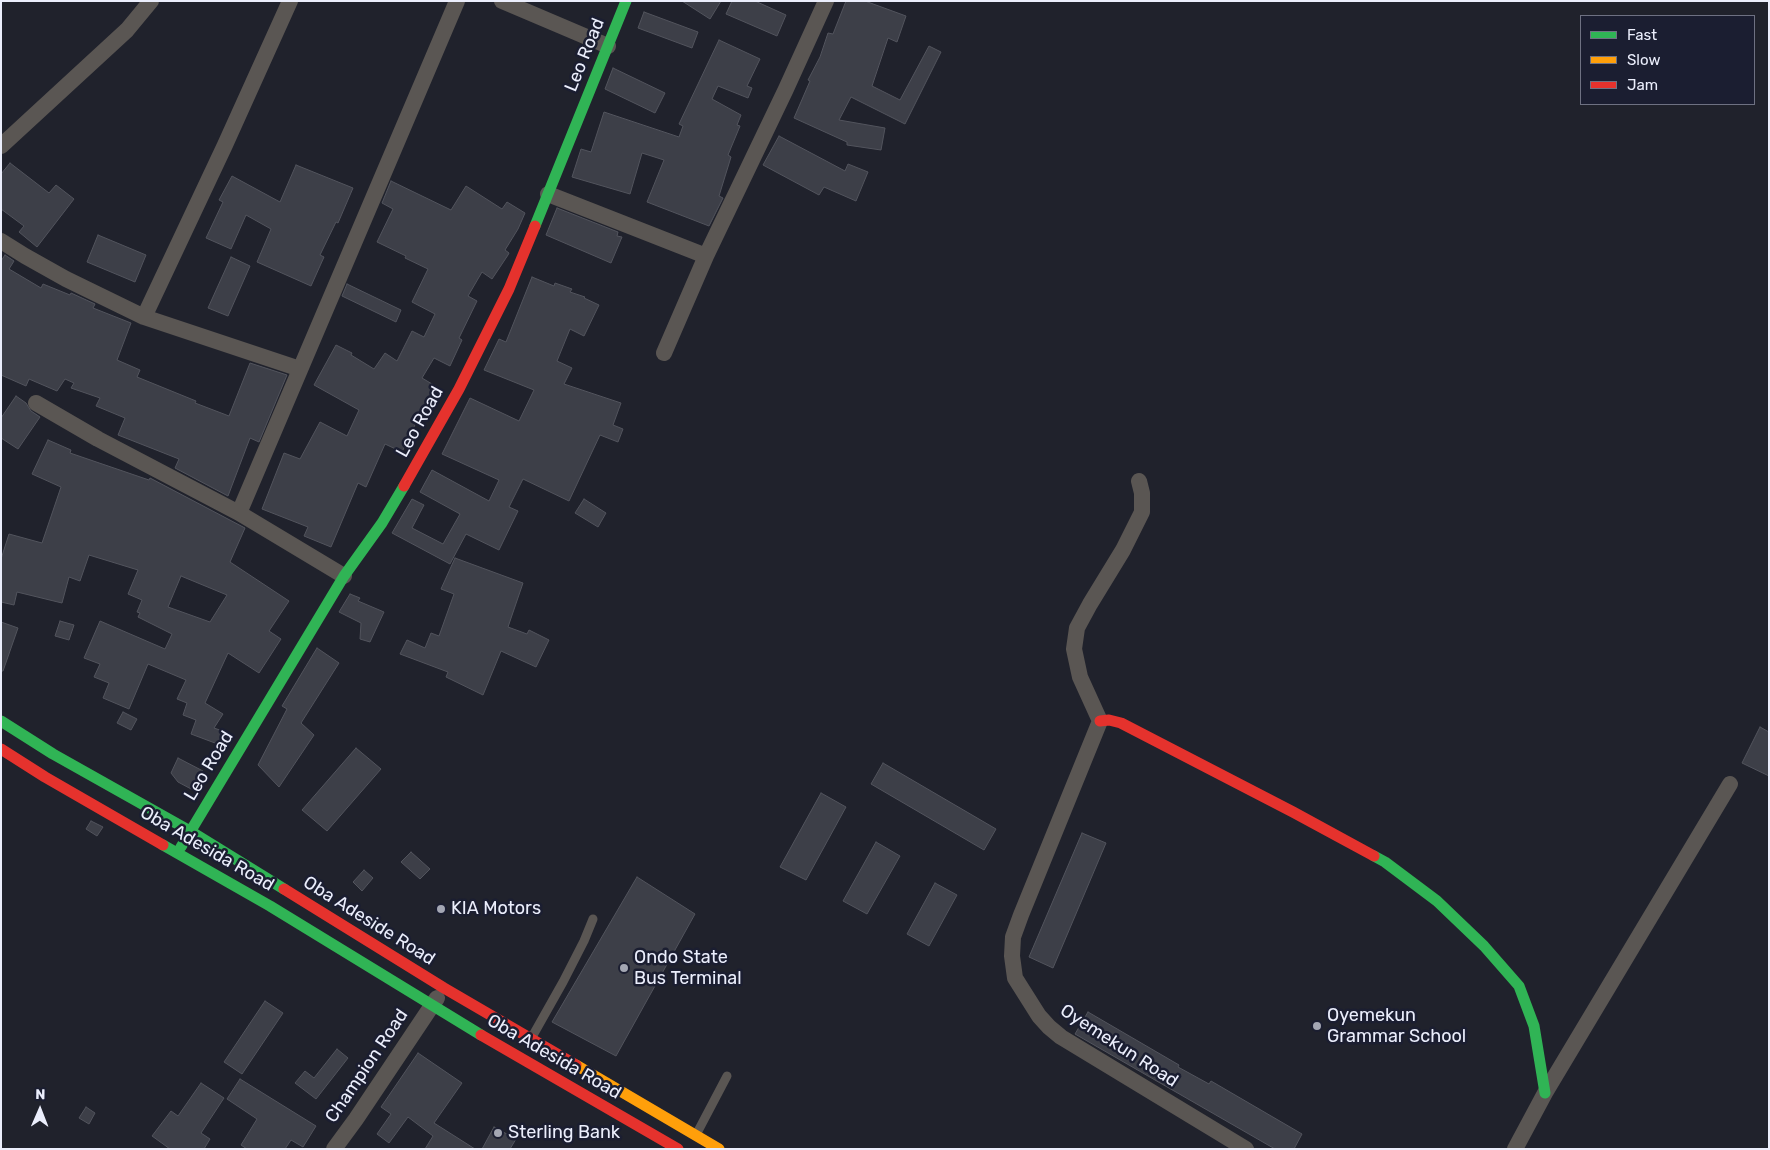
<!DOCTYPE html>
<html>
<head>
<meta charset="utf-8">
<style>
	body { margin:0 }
	#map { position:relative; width:1770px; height:1150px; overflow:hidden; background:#20222c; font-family:Rubik,sans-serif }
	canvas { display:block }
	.frame { position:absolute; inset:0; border:2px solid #ebeefc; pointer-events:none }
	.legend { position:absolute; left:1580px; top:15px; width:175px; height:90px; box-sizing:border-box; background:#1b1e31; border:1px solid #6e7182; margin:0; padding:6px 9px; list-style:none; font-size:15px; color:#ebeefc }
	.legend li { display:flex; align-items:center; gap:10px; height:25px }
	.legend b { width:25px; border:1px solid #6e7182 }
	.north { position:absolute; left:15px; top:1085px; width:50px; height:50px; -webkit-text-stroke:4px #1b1e31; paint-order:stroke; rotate:1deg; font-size:14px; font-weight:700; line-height:20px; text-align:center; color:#ebeefc }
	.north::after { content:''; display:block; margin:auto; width:18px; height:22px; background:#ebeefc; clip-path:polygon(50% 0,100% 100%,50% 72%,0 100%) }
</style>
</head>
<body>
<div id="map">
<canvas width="1770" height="1150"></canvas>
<div class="frame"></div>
<ul class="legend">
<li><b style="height:6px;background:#30b455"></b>Fast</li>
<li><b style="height:6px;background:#ff9f0a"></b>Slow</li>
<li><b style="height:6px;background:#e5322d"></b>Jam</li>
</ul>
<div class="north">N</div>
</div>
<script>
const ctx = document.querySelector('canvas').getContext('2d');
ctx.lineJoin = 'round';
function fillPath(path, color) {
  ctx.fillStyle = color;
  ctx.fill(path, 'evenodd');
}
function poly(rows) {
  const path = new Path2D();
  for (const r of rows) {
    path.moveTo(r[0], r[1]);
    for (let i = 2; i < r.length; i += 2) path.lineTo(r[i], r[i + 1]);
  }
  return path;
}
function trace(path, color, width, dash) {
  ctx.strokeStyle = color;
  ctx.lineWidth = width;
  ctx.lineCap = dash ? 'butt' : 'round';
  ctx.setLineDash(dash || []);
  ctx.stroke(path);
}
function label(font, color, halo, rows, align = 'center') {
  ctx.font = font + ' Rubik,sans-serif';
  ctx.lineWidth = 5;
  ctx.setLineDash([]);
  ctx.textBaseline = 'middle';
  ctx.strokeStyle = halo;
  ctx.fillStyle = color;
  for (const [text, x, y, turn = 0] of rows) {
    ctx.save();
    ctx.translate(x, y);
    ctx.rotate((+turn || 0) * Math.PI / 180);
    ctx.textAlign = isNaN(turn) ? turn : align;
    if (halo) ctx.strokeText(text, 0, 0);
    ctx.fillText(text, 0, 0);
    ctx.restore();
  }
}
const building = poly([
	[682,1,721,1,710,19,682,1],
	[732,1,755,1,786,15,777,36,726,14,732,1],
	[846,1,865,1,906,16,897,42,888,38,872,86,900,100,929,46,941,52,905,124,851,97,839,120,885,128,881,150,847,145,847,142,794,118,810,81,808,80,820,57,828,33,833,34,846,1],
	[644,12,698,32,692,48,638,28,644,12],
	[719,40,760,59,747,86,752,88,748,98,718,86,712,99,741,115,737,125,740,126,728,155,731,157,719,196,723,198,709,226,647,202,664,160,642,153,630,194,572,177,581,149,591,152,604,112,679,137,683,126,679,124,719,40],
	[613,68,665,93,655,113,605,89,613,68],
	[779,136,845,171,848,164,868,172,856,201,824,187,819,195,763,165,779,136],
	[10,163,49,193,56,185,74,199,37,247,19,232,24,226,1,209,1,174,10,163],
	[296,165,353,188,338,223,336,222,320,255,324,257,311,286,257,262,271,229,246,215,231,249,206,238,223,202,219,200,232,176,280,202,296,165],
	[391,181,451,210,466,186,502,209,507,202,525,213,518,229,505,250,509,253,508,255,492,279,482,272,468,296,477,301,459,338,462,340,450,366,434,358,422,378,442,390,430,410,424,406,402,452,385,444,366,487,358,483,331,547,304,536,308,527,262,509,284,453,300,459,320,422,347,436,359,410,314,385,336,345,352,353,351,355,374,369,385,353,397,361,412,331,424,337,435,314,412,302,428,269,405,258,406,256,377,242,393,209,382,203,391,181],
	[557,208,618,232,617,236,622,237,611,263,546,235,557,208],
	[98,235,146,255,135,282,87,262,98,235],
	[5,255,14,261,9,269,41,288,43,284,70,295,71,293,95,304,93,308,131,323,117,360,140,370,137,377,196,401,195,403,229,416,250,363,287,375,259,442,250,438,228,496,175,468,179,459,118,435,125,418,96,406,100,398,71,388,74,383,65,379,57,391,29,379,26,386,1,375,1,261,5,255],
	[231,257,250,266,228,316,208,308,231,257],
	[532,277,554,286,555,283,572,289,570,292,585,297,584,298,599,305,584,336,570,329,557,361,572,368,564,384,621,403,613,425,623,429,618,442,600,435,569,501,523,479,509,507,518,511,499,550,466,534,450,564,392,533,412,499,424,505,412,528,443,544,460,514,420,492,432,470,489,501,499,480,442,454,470,398,519,421,534,390,484,370,499,339,506,342,532,277],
	[347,284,401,310,396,322,342,296,347,284],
	[16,396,26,403,31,411,40,417,18,449,1,438,1,418,16,396],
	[48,440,71,450,70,453,149,480,150,478,245,528,230,562,289,601,269,631,281,639,259,673,228,653,205,703,223,714,214,728,228,733,223,746,191,734,196,720,183,715,187,703,177,699,186,680,148,664,129,709,103,698,109,683,94,677,100,664,84,658,100,621,165,649,172,634,138,617,140,613,137,612,142,600,128,594,138,570,89,555,80,581,69,577,62,603,17,592,14,605,1,602,1,559,9,534,42,543,61,487,32,474,48,440],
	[181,576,227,595,210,622,168,607,181,576],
	[584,499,606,513,598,527,575,513,584,499],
	[455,558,523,583,508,627,527,634,529,630,549,640,536,667,501,651,483,695,446,677,448,672,400,654,407,640,425,648,431,633,439,636,454,594,441,589,455,558],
	[350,594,360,598,358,601,384,612,370,642,360,639,361,623,339,612,350,594],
	[60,621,74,625,69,640,55,636,60,621],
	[1,622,18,628,3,671,1,671,1,622],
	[317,648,339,663,301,723,314,735,279,787,258,765,287,709,282,706,317,648],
	[123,712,137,719,131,730,117,723,123,712],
	[1760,727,1769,732,1769,776,1742,763,1760,727],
	[356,748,381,769,327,831,302,810,356,748],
	[178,758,203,771,193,790,178,782,171,773,178,758],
	[883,763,996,829,984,850,871,784,883,763],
	[821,793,846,807,806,880,780,867,821,793],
	[91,821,103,827,97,836,86,829,91,821],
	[1082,833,1106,843,1053,968,1029,957,1082,833],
	[876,842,900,856,867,914,843,901,876,842],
	[411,852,430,869,420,879,401,862,411,852],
	[364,870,373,878,362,891,353,882,364,870],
	[637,877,695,914,616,1056,552,1022,637,877],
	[935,883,957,895,929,946,907,934,935,883],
	[265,1001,283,1013,242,1074,224,1062,265,1001],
	[1088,1012,1179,1065,1178,1067,1209,1084,1211,1081,1302,1134,1294,1149,1275,1149,1075,1034,1088,1012],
	[337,1049,348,1058,316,1099,295,1083,305,1071,314,1078,337,1049],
	[418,1053,462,1083,434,1123,475,1149,425,1149,433,1136,408,1117,389,1143,377,1134,391,1114,381,1107,418,1053],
	[240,1079,316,1126,303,1147,291,1140,285,1149,247,1149,241,1145,257,1119,227,1099,240,1079],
	[201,1083,224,1098,201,1133,210,1139,204,1149,170,1149,152,1136,171,1111,178,1116,201,1083],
	[86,1107,95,1113,89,1124,79,1118,86,1107],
	[494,1127,516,1139,510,1149,482,1149,494,1127]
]);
const lane = poly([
	[532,1037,563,982,584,941,593,919],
	[697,1133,727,1076]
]);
const street = poly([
	[502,1,608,46],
	[1,146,127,30,151,1],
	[548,194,706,256],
	[1,241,25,256,66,279,144,317,300,369],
	[144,317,225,145,290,1],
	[664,353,706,256,786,89,826,1],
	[36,403,98,439,239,513,344,576],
	[1139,481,1142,493,1142,512,1123,550,1090,604,1077,628,1074,649,1080,677,1100,721,1021,915,1013,937,1012,956,1015,978,1039,1016,1049,1027,1061,1037,1246,1149],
	[239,513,457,1],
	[334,1149,356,1119,437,998],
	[1515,1149,1545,1093,1730,784]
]);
const fast = poly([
	[535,226,626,1],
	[1,721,53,754,190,831,284,889],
	[163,845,270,906,481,1035],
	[181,847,344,576,382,523,404,486],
	[1374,856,1385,862,1437,901,1484,946,1519,986,1534,1026,1545,1093]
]);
const slow = poly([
	[576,1065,719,1149]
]);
const jam = poly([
	[404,486,459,389,509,289,535,226],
	[1100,721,1109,720,1121,723,1293,812,1374,856],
	[1,749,45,777,163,845],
	[284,889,444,988,576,1065],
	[481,1035,678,1149]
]);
const markers = [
	[441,909,5,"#a4a7b3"],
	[624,968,5,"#a4a7b3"],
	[1317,1026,5,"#a4a7b3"],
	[498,1133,5,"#a4a7b3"]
];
const streetNames = [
	["Leo Road",585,55,-68],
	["Leo Road",420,422,-61],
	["Leo Road",209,766,-59],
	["Oba Adesida Road",207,849,30],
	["Oba Adeside Road",369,921,32],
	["Oyemekun Road",1119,1046,33],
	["Oba Adesida Road",554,1057,30],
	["Champion Road",367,1066,-56]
];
const poiNames = [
	["KIA Motors",451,909],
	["Ondo State",634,958],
	["Bus Terminal",634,979],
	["Oyemekun",1327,1016],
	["Grammar School",1327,1037],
	["Sterling Bank",508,1133]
];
fillPath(building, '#3d3f48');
trace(building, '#52545d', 1);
trace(lane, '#5a5653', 9);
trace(street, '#5a5653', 16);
trace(fast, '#30b455', 11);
trace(slow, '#ff9f0a', 11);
trace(jam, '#e5322d', 11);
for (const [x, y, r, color] of markers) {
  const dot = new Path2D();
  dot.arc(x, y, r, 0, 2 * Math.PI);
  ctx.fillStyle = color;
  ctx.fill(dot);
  trace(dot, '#1b1e31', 2);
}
label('18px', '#ebeefc', '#1b1e31', streetNames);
label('18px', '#ebeefc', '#1b1e31', poiNames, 'left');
</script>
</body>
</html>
